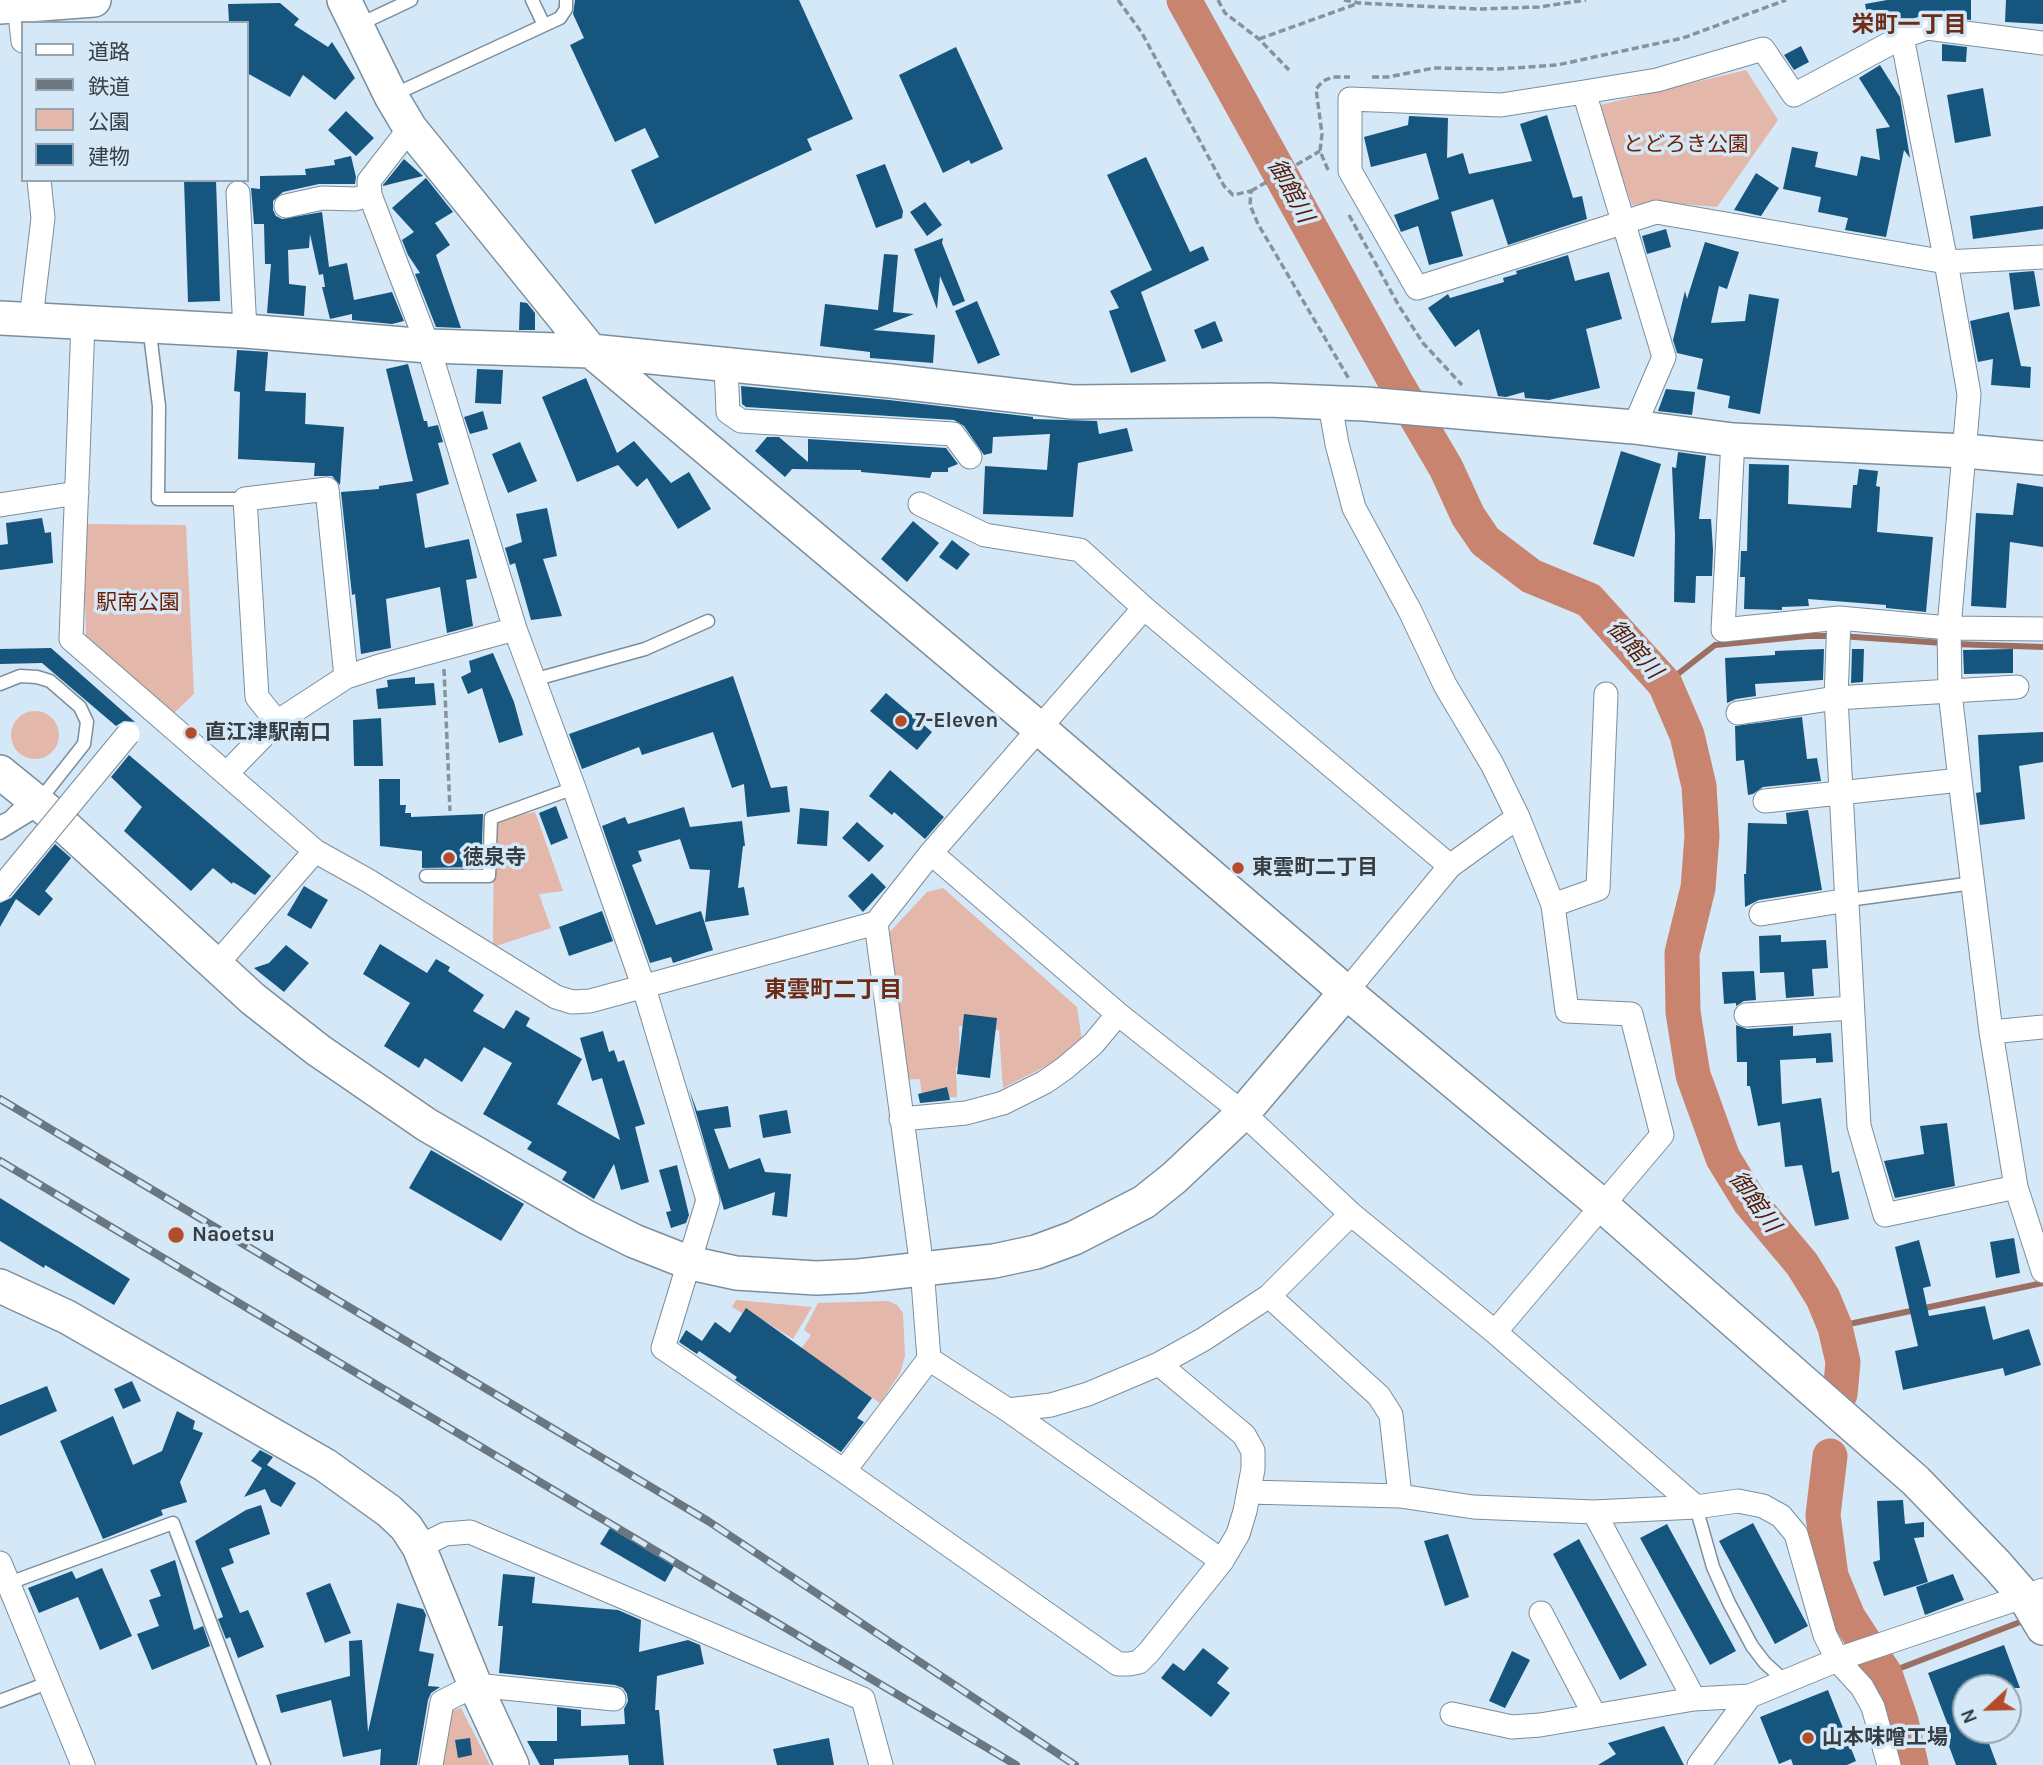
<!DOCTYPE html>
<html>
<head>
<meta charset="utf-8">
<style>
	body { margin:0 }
	#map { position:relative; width:2043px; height:1765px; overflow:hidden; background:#d4e8f7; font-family:Karla,"Noto Sans JP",sans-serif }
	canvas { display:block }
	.legend { position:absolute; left:21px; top:21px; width:228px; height:161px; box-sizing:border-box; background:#d4e8f7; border:2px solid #95a4af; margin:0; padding:9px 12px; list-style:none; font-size:21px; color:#363d43 }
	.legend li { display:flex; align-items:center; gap:14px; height:35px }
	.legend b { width:35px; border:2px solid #95a4af }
	.north { position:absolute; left:1952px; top:1674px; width:70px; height:70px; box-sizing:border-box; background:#d4e8f7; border:2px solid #95a4af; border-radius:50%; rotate:248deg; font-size:19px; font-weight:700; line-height:28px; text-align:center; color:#363d43 }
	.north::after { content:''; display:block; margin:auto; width:24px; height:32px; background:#b44c2a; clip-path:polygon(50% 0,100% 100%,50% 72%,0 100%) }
</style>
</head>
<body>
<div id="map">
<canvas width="2043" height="1765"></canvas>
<ul class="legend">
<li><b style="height:9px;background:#fff"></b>道路</li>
<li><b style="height:9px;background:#6b7780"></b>鉄道</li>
<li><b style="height:19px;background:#e3b7a9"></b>公園</li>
<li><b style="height:19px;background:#16567e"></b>建物</li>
</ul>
<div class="north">N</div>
</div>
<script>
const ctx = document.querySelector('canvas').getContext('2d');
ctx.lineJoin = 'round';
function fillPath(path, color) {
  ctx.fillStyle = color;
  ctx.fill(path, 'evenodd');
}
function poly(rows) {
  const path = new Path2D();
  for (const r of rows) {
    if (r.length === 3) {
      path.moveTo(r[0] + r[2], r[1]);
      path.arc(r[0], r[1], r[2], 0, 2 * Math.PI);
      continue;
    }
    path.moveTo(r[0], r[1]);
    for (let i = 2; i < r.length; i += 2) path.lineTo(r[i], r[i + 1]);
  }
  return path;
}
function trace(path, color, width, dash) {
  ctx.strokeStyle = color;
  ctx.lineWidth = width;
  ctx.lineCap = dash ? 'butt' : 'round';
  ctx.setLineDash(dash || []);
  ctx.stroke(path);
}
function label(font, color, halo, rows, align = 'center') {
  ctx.font = font + ' Karla,"Noto Sans JP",sans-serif';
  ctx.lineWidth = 7;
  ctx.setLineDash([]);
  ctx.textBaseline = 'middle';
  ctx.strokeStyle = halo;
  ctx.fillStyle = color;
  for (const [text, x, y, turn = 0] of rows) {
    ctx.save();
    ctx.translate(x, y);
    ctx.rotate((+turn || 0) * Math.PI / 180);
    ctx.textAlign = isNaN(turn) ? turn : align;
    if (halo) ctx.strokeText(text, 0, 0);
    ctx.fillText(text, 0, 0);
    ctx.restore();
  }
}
const green = poly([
	[1746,70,1778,120,1717,207,1671,203,1632,205,1596,106],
	[83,524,186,525,194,694,173,714,86,637],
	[35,735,24],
	[535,812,563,891,539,894,551,928,493,947,494,821],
	[943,888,1077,1007,1082,1041,1058,1060,1003,1088,999,1030,989,1030,988,1026,959,1026,960,1067,956,1067,957,1097,922,1098,920,1079,900,1080,886,936,927,892],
	[736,1300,812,1307,793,1339,747,1310,744,1314,732,1307],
	[888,1301,897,1305,903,1313,905,1356,900,1373,880,1403,801,1349,811,1335,804,1330,818,1303],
	[461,1708,490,1765,439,1765,452,1711]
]);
const stream = poly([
	[1954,644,2043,647],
	[1665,684,1715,645,1807,636,1840,636,1943,643],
	[1835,1327,2043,1283],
	[1885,1674,2028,1619]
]);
const river = poly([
	[1184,0,1395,381,1446,468,1468,516,1485,541,1531,576,1589,600,1665,684,1687,735,1699,786,1702,836,1698,888,1682,953,1683,1012,1693,1075,1723,1158,1750,1202,1802,1264,1823,1298,1835,1327,1843,1362,1840,1394],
	[1830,1456,1823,1515,1831,1576,1848,1617,1885,1674,1901,1721,1911,1765]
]);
const building = poly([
	[575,0,799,0,853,119,807,139,812,150,655,224,631,170,659,157,645,128,615,142,570,45,584,38,573,14],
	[1887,0,1971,0,1971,20,1923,15,1889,28,1870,31,1865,4],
	[2006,0,2043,0,2043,24,2005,22],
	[280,3,299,19,294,25,328,47,332,42,355,78,335,100,303,75,290,97,247,73,247,23,229,23,228,4],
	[1942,44,1967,47,1966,62,1942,61],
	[1801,46,1809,62,1794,70,1784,55],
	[956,47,1003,149,971,164,969,160,943,173,899,75],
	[1880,65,1900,97,1910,158,1904,150,1886,237,1845,230,1848,218,1818,212,1821,197,1783,189,1792,147,1818,152,1815,167,1857,176,1861,156,1880,160,1876,129,1890,127,1859,78],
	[1983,88,1991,136,1955,143,1947,95],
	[346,111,374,138,356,156,328,130],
	[1547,115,1573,198,1582,196,1587,219,1508,245,1493,199,1451,212,1463,256,1429,265,1418,226,1401,232,1394,215,1439,199,1426,153,1371,167,1364,137,1408,125,1409,116,1448,118,1447,158,1463,153,1469,174,1532,161,1520,124],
	[351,156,356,177,355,184,319,184,283,192,273,201,273,210,276,216,282,219,322,212,329,267,347,263,354,300,392,292,404,321,392,324,352,320,352,314,330,319,322,287,325,287,323,274,319,275,310,234,309,248,288,250,289,284,306,286,304,316,267,313,271,264,265,264,264,224,254,224,251,188,260,189,260,176,306,175,305,169,335,165,334,160],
	[1146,157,1190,252,1203,246,1209,260,1141,292,1166,361,1131,373,1109,311,1119,308,1110,291,1152,270,1107,175],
	[404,159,423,176,383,186,383,185],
	[885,164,903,211,902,218,876,228,856,175],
	[1756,173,1779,188,1761,216,1734,210],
	[426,178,453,212,435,223,450,245,436,255,461,328,436,327,415,274,420,273,408,255,402,240,414,232,392,208],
	[184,180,216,180,220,301,188,302],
	[925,202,942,225,927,236,910,212],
	[2043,206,2043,229,1973,239,1970,216],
	[1666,229,1671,247,1647,254,1642,236],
	[943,238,942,243,965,301,953,306,940,276,937,309,914,249],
	[1705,242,1739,252,1727,289,1719,286,1711,323,1745,321,1749,294,1779,299,1760,414,1728,408,1730,396,1697,389,1703,359,1677,353,1673,340,1685,291,1687,299],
	[884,254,898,255,893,312,914,314,873,330,935,335,933,363,870,358,870,352,820,346,825,304,878,310],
	[1568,255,1575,281,1609,272,1622,319,1586,329,1600,388,1549,400,1525,398,1524,392,1506,397,1498,396,1479,329,1455,347,1428,308,1448,294,1450,298,1504,282,1503,278,1517,274,1516,271],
	[2034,271,2040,306,2014,310,2009,273],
	[977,301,1000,355,978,364,955,311],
	[520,302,527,303,535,313,535,330,519,330],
	[2009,312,2021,366,2031,367,2030,388,1991,385,1993,359,1978,362,1970,321],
	[1215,321,1223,341,1202,349,1194,330],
	[237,350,268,352,265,391,306,393,305,424,344,427,340,485,332,476,314,476,315,463,238,459,240,392,234,391],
	[408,364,424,421,427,421,428,427,438,425,443,442,438,443,449,484,416,494,416,492,425,548,469,539,477,578,466,580,473,626,447,633,440,587,386,599,391,648,361,654,355,594,352,595,341,492,379,489,379,486,413,481,386,369],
	[477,369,503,370,501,404,475,403],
	[586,378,617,453,634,441,671,483,689,472,711,509,678,529,647,478,637,487,618,465,577,482,542,397],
	[741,386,889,400,1033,417,1033,419,1097,421,1099,434,1127,428,1133,451,1078,463,1073,517,983,514,985,466,1047,470,1050,434,993,437,992,453,984,455,964,426,954,420,746,407,742,404],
	[1666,389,1695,392,1692,415,1658,411],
	[483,411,488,429,470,434,464,417],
	[767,437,779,437,808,462,808,439,946,448,958,464,948,468,948,472,932,472,930,478,861,472,861,470,792,469,785,477,755,451],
	[520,442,537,481,508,493,492,454],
	[1621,451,1661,464,1634,557,1593,544],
	[1678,452,1706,456,1699,519,1711,519,1713,550,1712,576,1696,576,1695,603,1674,602,1675,535,1672,467,1676,468],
	[1749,464,1789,465,1788,504,1851,508,1853,485,1857,485,1859,469,1878,471,1876,486,1880,487,1877,532,1933,537,1926,612,1886,608,1886,605,1808,599,1809,606,1782,607,1782,610,1744,609,1745,577,1740,577,1741,551,1747,551],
	[2017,483,2043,487,2043,547,2010,542,2006,608,1971,606,1976,513,2013,515],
	[547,508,557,556,543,559,562,616,531,620,515,563,510,565,505,548,522,542,516,514],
	[42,518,45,533,51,532,53,563,0,570,0,545,8,544,6,523],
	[913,521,939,543,907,582,881,559],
	[952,540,970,554,957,570,939,557],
	[51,648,135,722,124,721,116,726,42,663,0,664,0,649],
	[1824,649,1823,680,1755,684,1756,696,1736,699,1727,703,1725,658,1775,655,1775,651],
	[1852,649,1864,649,1863,682,1851,683],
	[2013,649,2013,673,1964,674,1963,650],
	[493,653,514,702,523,735,499,743,482,688,468,694,461,677,471,672,469,661],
	[733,676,771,788,787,786,790,812,747,817,744,784,732,788,713,732,642,755,639,747,582,769,569,734],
	[415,677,415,684,434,683,436,705,378,709,376,689,388,687,387,680],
	[886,693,932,732,917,750,870,711],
	[1802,717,1807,759,1817,758,1821,781,1763,787,1753,794,1748,795,1744,760,1736,761,1735,726],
	[381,718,383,766,354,766,353,720],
	[2043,732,2043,762,2019,766,2025,819,1980,825,1976,793,1981,792,1978,735],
	[129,755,271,876,255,895,233,882,232,884,213,868,191,891,124,831,142,807,111,777],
	[890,770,944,817,925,839,894,812,892,815,869,796],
	[379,779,400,779,400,805,406,805,405,813,411,813,411,817,483,814,481,867,422,868,422,851,380,846],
	[556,806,568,838,551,845,539,813],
	[684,807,690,827,742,821,745,846,743,846,738,888,744,887,749,915,705,922,710,870,690,869,680,839,638,851,642,861,632,865,656,925,701,911,713,950,673,963,671,957,650,963,602,826,625,817,628,824],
	[800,808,829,811,827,846,797,844],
	[1808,810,1822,890,1759,900,1745,907,1744,874,1746,874,1748,823,1787,824,1786,813],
	[857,822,884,846,869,862,842,838],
	[55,844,71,858,45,891,53,899,39,916,16,899,0,927,0,903,11,898],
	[872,873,886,887,863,912,848,896],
	[304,886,328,900,311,929,287,915],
	[602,911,613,941,569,956,559,927],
	[1781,935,1781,942,1826,940,1828,968,1812,969,1814,996,1786,998,1784,972,1760,973,1759,936],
	[380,944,427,973,436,959,450,967,448,971,484,995,473,1011,504,1029,516,1010,530,1018,526,1026,582,1059,557,1104,620,1140,602,1078,592,1081,580,1038,603,1031,609,1052,614,1050,618,1062,624,1060,645,1124,635,1127,649,1182,621,1190,614,1164,594,1199,562,1180,567,1172,527,1149,532,1142,483,1114,512,1063,484,1047,462,1082,425,1058,419,1068,384,1046,410,1003,363,974],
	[286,945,309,963,284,992,254,968,269,963],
	[1754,971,1756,1000,1744,1001,1736,1006,1736,1003,1724,1004,1722,972],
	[964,1014,997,1018,990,1078,957,1074],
	[1736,1025,1747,1029,1793,1026,1793,1036,1831,1033,1833,1062,1816,1063,1816,1058,1780,1060,1782,1104,1821,1098,1832,1173,1839,1171,1849,1219,1815,1226,1802,1165,1785,1167,1780,1122,1758,1126,1750,1086,1747,1086,1747,1062,1737,1062],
	[947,1087,950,1100,920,1103,918,1094],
	[689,1089,697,1111,728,1106,731,1127,714,1129,729,1169,760,1158,765,1172,791,1174,787,1217,772,1215,775,1192,724,1210],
	[787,1110,791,1133,763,1138,759,1115],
	[1947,1123,1955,1186,1895,1198,1884,1161,1924,1154,1920,1126],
	[431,1150,524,1204,501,1241,409,1188],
	[677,1165,689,1215,686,1223,671,1228,666,1212,671,1211,659,1170],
	[0,1198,130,1279,114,1305,45,1265,44,1268,0,1241],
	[2014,1238,2020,1273,1996,1278,1990,1242],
	[1919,1240,1931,1286,1923,1288,1929,1316,1985,1306,1993,1340,2029,1329,2041,1365,2005,1376,2003,1368,1903,1390,1895,1351,1918,1346,1895,1247],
	[746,1308,872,1398,857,1418,864,1422,841,1452,735,1380,737,1377,699,1351,697,1354,679,1342,686,1330,702,1341,715,1322,730,1333],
	[132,1381,141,1401,123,1409,114,1389],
	[47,1386,57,1411,0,1436,0,1405],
	[177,1411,195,1421,193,1429,203,1433,180,1482,187,1502,161,1510,163,1515,103,1539,60,1441,113,1416,133,1465,162,1451],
	[260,1450,273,1457,267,1465,296,1483,281,1507,271,1502,265,1489,244,1497,262,1468,251,1461],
	[1903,1500,1905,1524,1924,1522,1924,1537,1914,1538,1928,1582,1884,1596,1873,1562,1880,1560,1877,1501],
	[261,1505,270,1534,229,1549,234,1563,221,1568,240,1613,248,1610,264,1647,238,1658,230,1637,226,1639,218,1619,223,1617,195,1541,246,1510],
	[1753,1523,1808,1626,1775,1644,1719,1541],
	[1667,1524,1736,1651,1710,1665,1640,1538],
	[610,1528,674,1566,665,1582,600,1544],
	[1448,1534,1469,1597,1445,1606,1424,1541],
	[1579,1539,1647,1665,1620,1680,1553,1554],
	[175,1560,194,1630,203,1626,210,1646,152,1670,137,1634,159,1626,149,1600,161,1596,150,1570],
	[102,1568,132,1636,100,1650,78,1597,39,1613,28,1588,72,1571,76,1579],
	[503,1574,535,1577,532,1603,618,1610,641,1620,639,1652,688,1640,700,1645,704,1664,657,1676,655,1710,659,1710,664,1765,629,1765,628,1755,554,1759,554,1765,540,1765,527,1741,557,1741,557,1707,581,1710,581,1726,625,1724,624,1709,628,1701,627,1694,623,1688,615,1685,499,1673,503,1626,498,1626],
	[1953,1574,1964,1600,1925,1615,1916,1587],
	[330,1583,351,1633,325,1643,306,1593],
	[397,1603,423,1609,426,1615,419,1651,434,1654,428,1686,440,1687,431,1693,428,1700,417,1765,380,1765,381,1749,343,1757,331,1700,281,1713,276,1695,350,1676,349,1641,362,1640,368,1732],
	[2004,1645,2020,1688,1966,1688,1966,1730,1984,1730,1997,1765,1956,1765,1943,1730,1949,1728,1928,1673],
	[1203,1648,1229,1668,1217,1683,1230,1693,1211,1717,1161,1678,1173,1663,1184,1671],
	[1512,1651,1530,1660,1505,1708,1489,1701],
	[1828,1690,1856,1761,1847,1765,1793,1765,1791,1759,1779,1764,1760,1717],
	[1664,1726,1684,1765,1598,1765,1616,1754,1608,1743],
	[470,1738,472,1755,458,1758,455,1740],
	[829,1738,834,1765,777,1765,773,1749]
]);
const path = poly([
	[1118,0,1142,33,1224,186,1233,195,1251,191,1250,205,1258,224,1349,379],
	[1218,0,1225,13,1259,39,1289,70],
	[1344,0,1359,3,1479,9,1539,7,1586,0],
	[1259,39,1359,3],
	[1372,77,1388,77,1434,68,1498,69,1557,65,1683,38,1786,0],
	[1328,170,1320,151,1322,134,1316,89,1323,81,1333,77,1350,77],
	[1251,191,1320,151],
	[1349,215,1399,306,1423,343,1462,385],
	[444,669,450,811]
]);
const lane = poly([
	[532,0,544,25],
	[358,25,411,0],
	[391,96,560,18,566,9,566,0],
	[149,326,159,406,158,499,245,499],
	[533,680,645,649,708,621],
	[0,684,20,676,37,677,50,681,80,707,87,722,84,744,39,801],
	[0,822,9,818,29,798],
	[0,833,31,814,41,812],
	[426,876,489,876,491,818,574,788],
	[1848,900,1973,883],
	[1696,1507,1713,1567,1729,1603,1752,1646,1765,1663,1785,1681],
	[9,1583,173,1523,264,1765],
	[0,1701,50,1682]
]);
const street = poly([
	[19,6,23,41],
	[1902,37,1946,262,1969,394,1949,628,1950,692,1960,780,1991,1032,2016,1187,2043,1271],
	[1584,92,1501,105,1350,99,1350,171,1417,288,1656,212,1946,262,2043,257],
	[410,128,369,181,370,195,428,346,515,629,574,788,644,988,708,1200,663,1348,844,1471,1118,1664,1129,1664,1139,1662,1149,1652,1222,1561,1238,1534,1245,1511,1253,1469,1253,1451,1244,1435,1159,1364],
	[238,193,245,331],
	[286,206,322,198,355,199,370,195],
	[31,319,43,218,39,180],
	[83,323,71,639,315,851,367,880,556,997,572,1002,590,1001,876,923,931,853,1144,608,1450,866],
	[726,366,728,412,741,421,953,434,970,457],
	[1330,404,1337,444,1354,508,1410,611,1445,685,1492,764,1518,817,1553,905,1567,1011,1631,1014,1662,1135,1495,1332],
	[1634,427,1664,357,1584,92,1657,80,1763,49,1794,95,1902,37,1927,28,2043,43],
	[1733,440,1723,630,1839,618,1949,628,2043,629],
	[920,504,985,535,1080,550,1144,608],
	[0,505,77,493],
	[1839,618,1836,698,1859,1126,1885,1215,2016,1187],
	[1738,713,1836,698,2017,687],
	[277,722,257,697,245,499,327,489,346,677],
	[227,773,277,722,346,677,383,665,515,629],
	[1765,801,1960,780],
	[931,853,1118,1014,1243,1113,1351,1214,1495,1332,1696,1507],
	[1553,905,1598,889,1606,694],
	[1761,914,1848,900],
	[876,923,922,1268,929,1359,1008,1410,1222,1561],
	[216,965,315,851],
	[1346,992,1450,866,1518,817],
	[1746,1015,1852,1008],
	[1991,1032,2043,1027],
	[901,1119,966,1113,1003,1103,1045,1082,1065,1068,1093,1044,1118,1014],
	[1269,1296,1379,1396,1391,1415,1400,1496],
	[1008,1410,1051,1405,1088,1394,1159,1364,1204,1339,1269,1296,1351,1214],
	[844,1471,929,1359],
	[1249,1492,1400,1496,1473,1507,1594,1512,1696,1507,1738,1501,1763,1506,1781,1516,1796,1534,1825,1635,1838,1661,1862,1687,1873,1707,1889,1765],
	[1594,1512,1694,1699],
	[419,1547,445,1534,470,1532,863,1699,881,1765],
	[0,1563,83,1765],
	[1541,1613,1594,1714],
	[1452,1714,1512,1727,1540,1725,1694,1699,1750,1696],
	[431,1765,442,1702,475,1685,614,1699],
	[1699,1765,1750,1696,1847,1656,2043,1590]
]);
const secondary = poly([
	[344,0,391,96,410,128,591,351,1040,729,1346,992,1603,1206,1916,1481,1997,1565,2024,1596,2043,1628],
	[0,7,94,0],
	[0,318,245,331,428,346,591,351,891,381,1072,402,1268,400,1365,404,1634,427,1733,440,1965,451,2043,458],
	[0,772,48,811,253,999,318,1050,427,1125,586,1217,634,1241,690,1263,736,1273,816,1278,859,1276,994,1261,1036,1252,1074,1238,1144,1202,1174,1178,1243,1113,1346,992],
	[0,1286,67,1317,325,1465,389,1511,406,1527,419,1547,475,1685,512,1765]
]);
const rail = poly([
	[0,1099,708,1521,1075,1765],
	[0,1161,1016,1765]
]);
const streetBridge = poly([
	[0,889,128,734]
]);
const markers = [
	[901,721,7,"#b44c2a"],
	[191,733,7,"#b44c2a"],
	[449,858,7,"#b44c2a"],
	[1238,868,7,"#b44c2a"],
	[176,1235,9,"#b44c2a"],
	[1808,1738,7,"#b44c2a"]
];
const parkNames = [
	["とどろき公園",1686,145],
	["駅南公園",138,603]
];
const poiNames = [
	["7-Eleven",915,721],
	["直江津駅南口",205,733],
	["徳泉寺",463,858],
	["東雲町二丁目",1252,868],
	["Naoetsu",192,1235],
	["山本味噌工場",1822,1738]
];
const neighbourhoodNames = [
	["栄町一丁目",1909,25],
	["東雲町二丁目",833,990]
];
const waterNames = [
	["御館川",1290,191,61],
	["御館川",1634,650,48],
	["御館川",1754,1202,54]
];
fillPath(green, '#e3b7a9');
trace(stream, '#9d6f62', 6);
trace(river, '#c9846f', 35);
fillPath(building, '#16567e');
trace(lane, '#7c8e9c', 15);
trace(street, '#7c8e9c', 25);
trace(secondary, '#7c8e9c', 36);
trace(path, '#86939e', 3.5, [7, 3.5]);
trace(lane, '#fff', 12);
trace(street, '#fff', 23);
trace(secondary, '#fff', 33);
trace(rail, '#6b7780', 8);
trace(rail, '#d4e8f7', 5, [16]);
trace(streetBridge, '#7c8e9c', 25, []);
trace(streetBridge, '#fff', 23);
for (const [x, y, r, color] of markers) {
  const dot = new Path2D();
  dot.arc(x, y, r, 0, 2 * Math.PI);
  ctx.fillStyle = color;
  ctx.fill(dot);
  trace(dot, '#d4e8f7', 2.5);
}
label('21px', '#6f1d00', '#d4e8f7', parkNames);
label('bold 21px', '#363d43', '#d4e8f7', poiNames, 'left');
label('bold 23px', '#6e2c16', '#d4e8f7', neighbourhoodNames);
label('italic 23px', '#561903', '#d4e8f7', waterNames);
</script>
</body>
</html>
